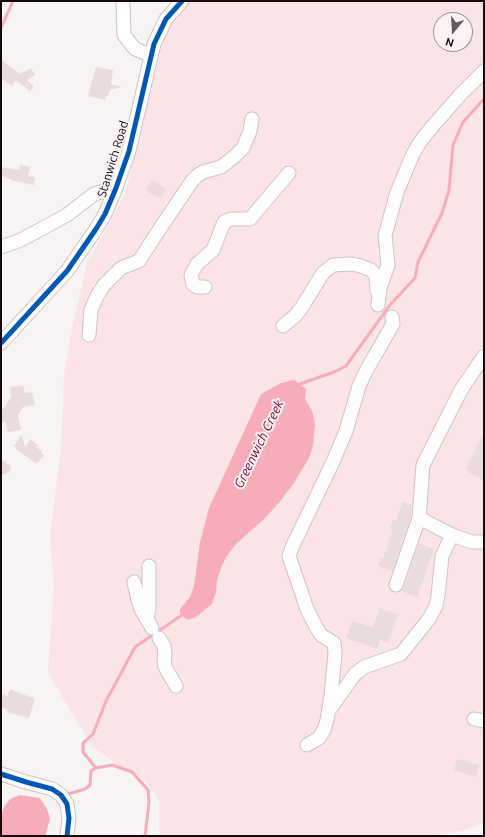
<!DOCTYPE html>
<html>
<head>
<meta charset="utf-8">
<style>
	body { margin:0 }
	#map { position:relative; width:485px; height:837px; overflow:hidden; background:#f8f4f4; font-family:Ubuntu,sans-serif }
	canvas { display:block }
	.frame { position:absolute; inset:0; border:2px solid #15090b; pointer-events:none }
	.north { position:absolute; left:433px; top:12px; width:40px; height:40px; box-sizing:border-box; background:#faf2f3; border:1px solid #9e9596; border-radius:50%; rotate:198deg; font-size:11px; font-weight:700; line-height:16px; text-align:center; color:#15090b }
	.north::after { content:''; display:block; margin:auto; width:14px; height:18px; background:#645b5d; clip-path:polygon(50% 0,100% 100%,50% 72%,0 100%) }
</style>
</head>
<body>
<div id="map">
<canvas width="485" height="837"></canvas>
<div class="frame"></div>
<div class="north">N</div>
</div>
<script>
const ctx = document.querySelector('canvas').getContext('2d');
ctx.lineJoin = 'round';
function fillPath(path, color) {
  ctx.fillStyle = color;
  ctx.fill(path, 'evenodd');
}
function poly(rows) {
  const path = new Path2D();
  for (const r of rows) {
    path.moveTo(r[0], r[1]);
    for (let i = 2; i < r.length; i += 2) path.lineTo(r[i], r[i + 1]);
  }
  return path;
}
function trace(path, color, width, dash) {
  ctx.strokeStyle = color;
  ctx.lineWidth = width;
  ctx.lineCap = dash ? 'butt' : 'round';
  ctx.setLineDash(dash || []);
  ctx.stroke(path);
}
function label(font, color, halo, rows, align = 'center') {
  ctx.font = font + ' Ubuntu,sans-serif';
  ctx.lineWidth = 4;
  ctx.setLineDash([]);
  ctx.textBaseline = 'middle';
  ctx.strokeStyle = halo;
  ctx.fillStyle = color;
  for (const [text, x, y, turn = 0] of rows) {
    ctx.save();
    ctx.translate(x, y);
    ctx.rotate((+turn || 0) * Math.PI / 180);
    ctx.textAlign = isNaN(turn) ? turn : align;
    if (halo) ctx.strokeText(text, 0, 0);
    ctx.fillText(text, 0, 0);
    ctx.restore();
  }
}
const green = poly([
	[189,1,484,1,484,822,466,830,432,836,159,836,159,799,143,778,124,770,91,745,48,673,54,585,50,536,61,449,64,375,72,328,87,264,125,194,139,138,152,75,164,33,179,10],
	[441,20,465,20,465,44,441,44]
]);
const water = poly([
	[294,380,306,389,305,399,312,411,314,418,315,425,313,445,309,458,294,483,278,504,263,520,236,544,226,557,221,568,217,580,216,592,212,604,196,617,188,620,185,618,180,613,180,609,190,597,194,586,200,542,209,508,261,394,281,383],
	[20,795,40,798,47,809,50,819,45,836,2,836,1,816,4,807,10,799]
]);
const stream = poly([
	[1,28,13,1],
	[298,388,300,384,334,372,346,366,390,305,415,278,418,262,442,213,449,190,453,145,463,122,484,99],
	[96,768,83,752,83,743,93,734,106,701,135,647,185,613],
	[68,794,85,789,90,785,91,771,96,768,112,765,132,772,148,790,149,802,145,836]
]);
const building = poly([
	[1,60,20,74,31,68,35,75,27,80,34,86,30,91,16,80,12,86,1,78],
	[96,67,113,70,111,84,122,87,110,90,108,96,106,96,105,100,88,96],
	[20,165,30,167,28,176,35,177,34,185,10,180,11,179,1,176,1,167,19,170],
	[152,180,166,189,160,199,145,190],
	[23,385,25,393,32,392,35,405,23,407,18,415,21,430,8,432,5,422,1,422,1,408,4,408,11,397,10,387],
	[484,433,484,481,465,470],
	[22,434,25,448,30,439,38,445,36,447,42,451,41,453,44,455,37,464,16,449,16,448,14,446],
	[1,460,11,466,11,469,9,472,1,475],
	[403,502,412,505,411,516,392,571,378,566,381,558,383,559,393,529,390,528,393,520,396,521],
	[419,543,434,549,417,597,401,591,404,588],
	[379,608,398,614,388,643,380,640,377,649,346,638,352,621,373,627],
	[10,689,35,699,29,718,7,712,8,710,1,707,1,698,3,694,7,696],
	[457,759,479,765,476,777,454,770]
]);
const minor = poly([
	[123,1,124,35,135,49,150,55],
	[1,247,21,240,67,215,94,194,116,188],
	[205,287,197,287,193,284,191,275,197,264,213,250,224,222,231,219,250,219,289,173],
	[378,305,380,288,388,265,385,235,388,225,397,192,413,154,420,142,431,128,461,94,484,71],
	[283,326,296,315,302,307,323,273,333,265,352,264,361,266,371,270,376,276,377,291],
	[89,335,91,310,97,296,104,285,121,268,139,261,157,233,192,181,198,175,203,172,221,167,235,156,243,148,250,131,252,119],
	[1,343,67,271,96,229,105,214,116,188,129,151,154,44,166,19,182,1],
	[419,518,452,535,472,542,484,542],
	[134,582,138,600,142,611,152,628],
	[396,585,419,518,423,465,461,390,484,356],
	[147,619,149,609,149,566],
	[159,638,164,646,165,654,164,661,165,667,176,686],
	[330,709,355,674,364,667,401,654,429,619,436,606,438,596,442,556,452,535],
	[474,719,484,721],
	[307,745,319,738,324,730,327,720,331,696,335,653,334,643,321,635,315,625,307,609,289,556,293,545,332,464,346,431,359,386,366,371,393,324,392,317],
	[1,774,26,782,52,789,61,795,67,804,69,818,67,836]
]);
const cycleway = poly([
	[1,343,67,271,96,229,105,214,116,188,129,151,154,44,166,19,182,1],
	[1,774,26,782,52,789,61,795,67,804,69,818,67,836]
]);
const streetNames = [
	["Stanwich Road",113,159,-73]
];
const waterNames = [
	["Greenwich Creek",259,444,-64]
];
fillPath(green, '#fae4e6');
fillPath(water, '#f7adb9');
trace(stream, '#f7adb9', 3);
fillPath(building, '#eadbdd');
trace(minor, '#cdc4c5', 15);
trace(minor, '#fefdfd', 13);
trace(cycleway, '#0057b8', 5);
label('12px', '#15090b', '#faf2f3', streetNames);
label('italic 13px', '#8a0a37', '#faf2f3', waterNames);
</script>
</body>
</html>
